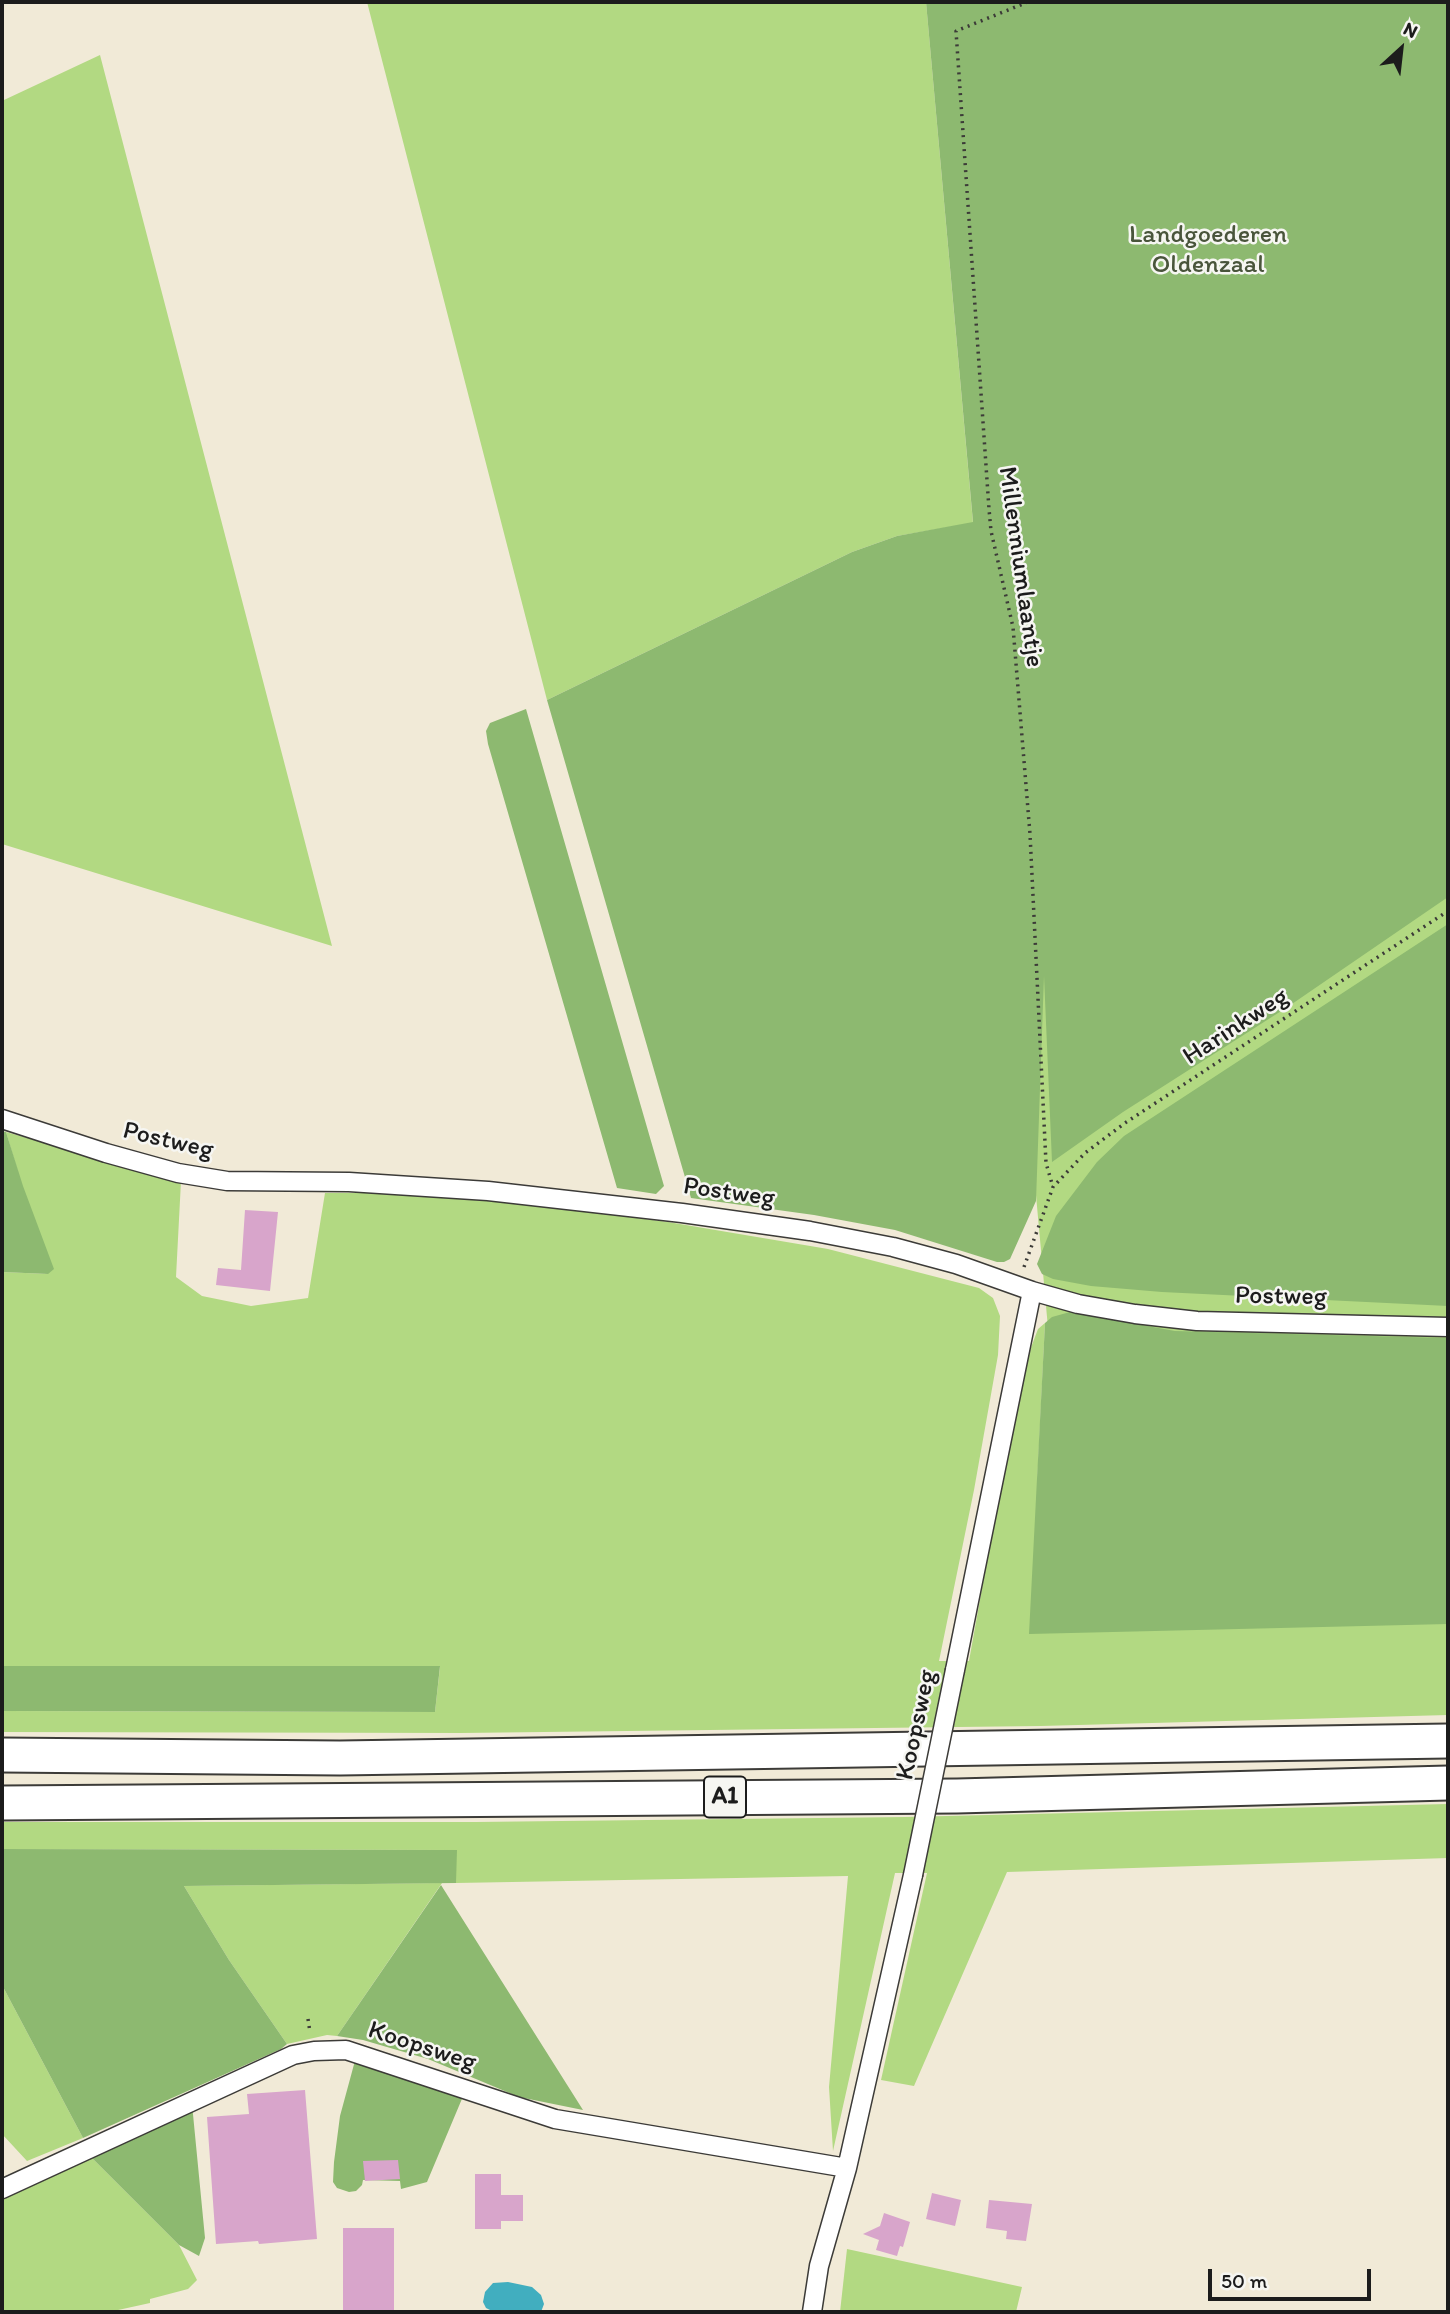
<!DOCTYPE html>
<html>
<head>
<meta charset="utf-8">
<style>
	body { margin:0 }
	#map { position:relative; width:1450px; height:2314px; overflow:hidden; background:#f1ead7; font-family:Itim,sans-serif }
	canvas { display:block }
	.frame { position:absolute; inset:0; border:4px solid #1c1c1c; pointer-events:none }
	.north { position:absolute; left:1366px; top:14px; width:70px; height:70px; -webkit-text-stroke:5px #f6f6f2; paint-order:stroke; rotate:27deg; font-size:19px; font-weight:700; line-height:28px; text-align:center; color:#1c1c1c }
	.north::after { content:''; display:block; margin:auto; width:24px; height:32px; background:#1c1c1c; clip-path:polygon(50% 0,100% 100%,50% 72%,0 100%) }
	.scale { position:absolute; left:1208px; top:2269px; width:163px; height:32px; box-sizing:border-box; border:4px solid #1c1c1c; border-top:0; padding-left:9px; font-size:21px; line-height:24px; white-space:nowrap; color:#1c1c1c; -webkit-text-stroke:5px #f6f6f2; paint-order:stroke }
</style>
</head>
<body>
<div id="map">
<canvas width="1450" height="2314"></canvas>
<div class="frame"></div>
<div class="north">N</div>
<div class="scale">50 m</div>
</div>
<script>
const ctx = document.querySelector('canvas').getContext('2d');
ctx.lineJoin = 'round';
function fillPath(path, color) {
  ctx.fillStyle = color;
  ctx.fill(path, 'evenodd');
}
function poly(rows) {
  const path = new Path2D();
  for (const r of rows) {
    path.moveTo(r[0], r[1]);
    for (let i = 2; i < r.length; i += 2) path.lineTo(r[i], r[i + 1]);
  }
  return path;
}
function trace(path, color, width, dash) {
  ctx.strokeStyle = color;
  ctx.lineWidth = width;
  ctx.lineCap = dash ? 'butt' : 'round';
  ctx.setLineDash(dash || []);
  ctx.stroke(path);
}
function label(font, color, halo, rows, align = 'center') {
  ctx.font = font + ' Itim,sans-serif';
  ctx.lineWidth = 5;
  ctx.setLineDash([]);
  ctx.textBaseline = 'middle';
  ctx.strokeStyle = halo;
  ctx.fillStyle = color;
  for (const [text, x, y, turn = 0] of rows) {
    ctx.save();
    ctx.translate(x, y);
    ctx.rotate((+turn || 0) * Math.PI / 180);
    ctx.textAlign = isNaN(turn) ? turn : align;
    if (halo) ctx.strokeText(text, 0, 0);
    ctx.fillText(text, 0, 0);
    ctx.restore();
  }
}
const green = poly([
	[367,2,926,2,973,523,897,536,852,552,547,700],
	[1448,2,1448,1715,1041,1726,461,1733,2,1732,2,1711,435,1712,440,1667,2,1666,2,1272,48,1274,6,1132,181,1181,176,1277,202,1296,251,1306,308,1298,325,1193,386,1193,538,1205,668,1222,828,1249,979,1288,993,1298,1000,1316,998,1355,974,1490,939,1661,969,1661,998,1499,1027,1358,1038,1329,1045,1323,1037,1486,1049,1339,1015,963],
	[100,55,332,946,2,844,2,96,4,100],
	[1448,1804,1448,1858,1007,1872,914,2086,881,2080,927,1873,895,1873,833,2151,829,2087,848,1876,456,1883,456,1850,2,1849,2,1822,476,1822,905,1817],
	[442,1883,337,2036,327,2035,287,2044,229,1960,184,1886],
	[2,1985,83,2138,27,2161,2,2134],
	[88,2154,179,2245,197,2280,188,2289,150,2299,150,2303,109,2312,2,2312,2,2191],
	[847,2249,1022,2287,1016,2312,840,2312]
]);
const forest = poly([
	[926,2,1448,2,1448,897,1289,1006,1123,1112,1052,1162,1044,976,1036,1201,1010,1259,1004,1262,997,1262,895,1230,814,1215,691,1198,547,700,852,552,897,536,973,522],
	[526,709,664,1186,656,1194,617,1188,488,744,486,731,490,723],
	[1448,924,1448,1306,1162,1292,1091,1286,1053,1279,1042,1274,1037,1264,1056,1216,1097,1162,1124,1136],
	[2,1131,6,1132,23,1186,54,1269,48,1274,2,1272],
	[1070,1312,1175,1331,1448,1338,1448,1624,1029,1634,1045,1323,1052,1317],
	[2,1666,440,1666,435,1712,2,1711],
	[2,1849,457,1850,456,1883,184,1886,229,1960,287,2044,281,2049,83,2138,2,1985],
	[441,1885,583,2110,519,2097,428,2059,363,2040,337,2036],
	[356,2057,464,2094,427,2182,401,2189,400,2181,363,2180,362,2185,356,2191,349,2192,337,2188,333,2182,334,2162,340,2116],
	[192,2104,205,2238,199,2256,179,2245,88,2154]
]);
const water = poly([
	[508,2282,532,2287,541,2295,544,2304,541,2312,494,2312,486,2308,483,2302,485,2292,493,2283]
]);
const building = poly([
	[245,1210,278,1212,270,1291,216,1285,218,1268,241,1270],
	[305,2090,317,2239,259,2244,258,2241,216,2244,207,2117,249,2114,247,2094],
	[398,2160,400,2179,365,2181,363,2161],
	[475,2174,501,2174,501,2195,523,2195,523,2221,501,2221,501,2229,475,2229],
	[932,2193,961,2200,955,2226,926,2219],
	[989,2200,1032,2204,1026,2241,1006,2239,1007,2231,986,2228],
	[884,2213,910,2222,903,2247,900,2246,897,2256,876,2250,879,2240,863,2234,880,2226],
	[343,2228,394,2228,394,2312,343,2312]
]);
const path = poly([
	[1028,2,956,31,989,509,991,531,1013,627,1030,834,1046,1163,1053,1187],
	[1024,1267,1053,1187,1085,1153,1125,1123,1448,911],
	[308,2019,310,2032]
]);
const minor = poly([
	[2,1119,106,1153,178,1173,227,1181,349,1182,488,1191,682,1213,810,1231,893,1247,956,1264,1032,1291,1078,1304,1135,1314,1197,1321,1448,1327],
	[955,1670,1032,1291],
	[2,2189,293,2055,314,2051,346,2050,555,2119,847,2168],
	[812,2312,819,2266,847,2168,913,1875]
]);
const motorway = poly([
	[2,1755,340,1758,1448,1741],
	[2,1803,957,1796,1448,1783]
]);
const minorBridge = poly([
	[913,1875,955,1670]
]);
const shields = [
	[725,1797,42]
];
const shieldNames = [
	["A1",725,1797]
];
const parkNames = [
	["Landgoederen",1208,235],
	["Oldenzaal",1208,265]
];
const streetNames = [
	["Millenniumlaantje",1020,567,82],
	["Harinkweg",1236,1027,-33],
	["Postweg",168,1141,13],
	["Postweg",729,1193,8],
	["Postweg",1281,1297,1],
	["Koopsweg",917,1725,-78],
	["Koopsweg",422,2047,18]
];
fillPath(green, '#b2d982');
fillPath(forest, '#8db970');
fillPath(water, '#41aebf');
fillPath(building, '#d8a5cb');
trace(minor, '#3c3b38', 21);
trace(motorway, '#3c3b38', 37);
trace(path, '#3c3b38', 3.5, [2, 5]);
trace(minor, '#fff', 18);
trace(motorway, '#fff', 33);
trace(minorBridge, '#3c3b38', 21, []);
trace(minorBridge, '#fff', 18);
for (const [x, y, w] of shields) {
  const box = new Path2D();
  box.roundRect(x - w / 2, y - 20.5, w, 41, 5);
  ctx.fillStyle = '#f6f6f2';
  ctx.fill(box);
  trace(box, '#1c1c1c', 2);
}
label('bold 24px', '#1c1c1c', null, shieldNames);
label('26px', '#49553b', '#f6f6f2', parkNames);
label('26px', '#1c1c1c', '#f6f6f2', streetNames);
</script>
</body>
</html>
